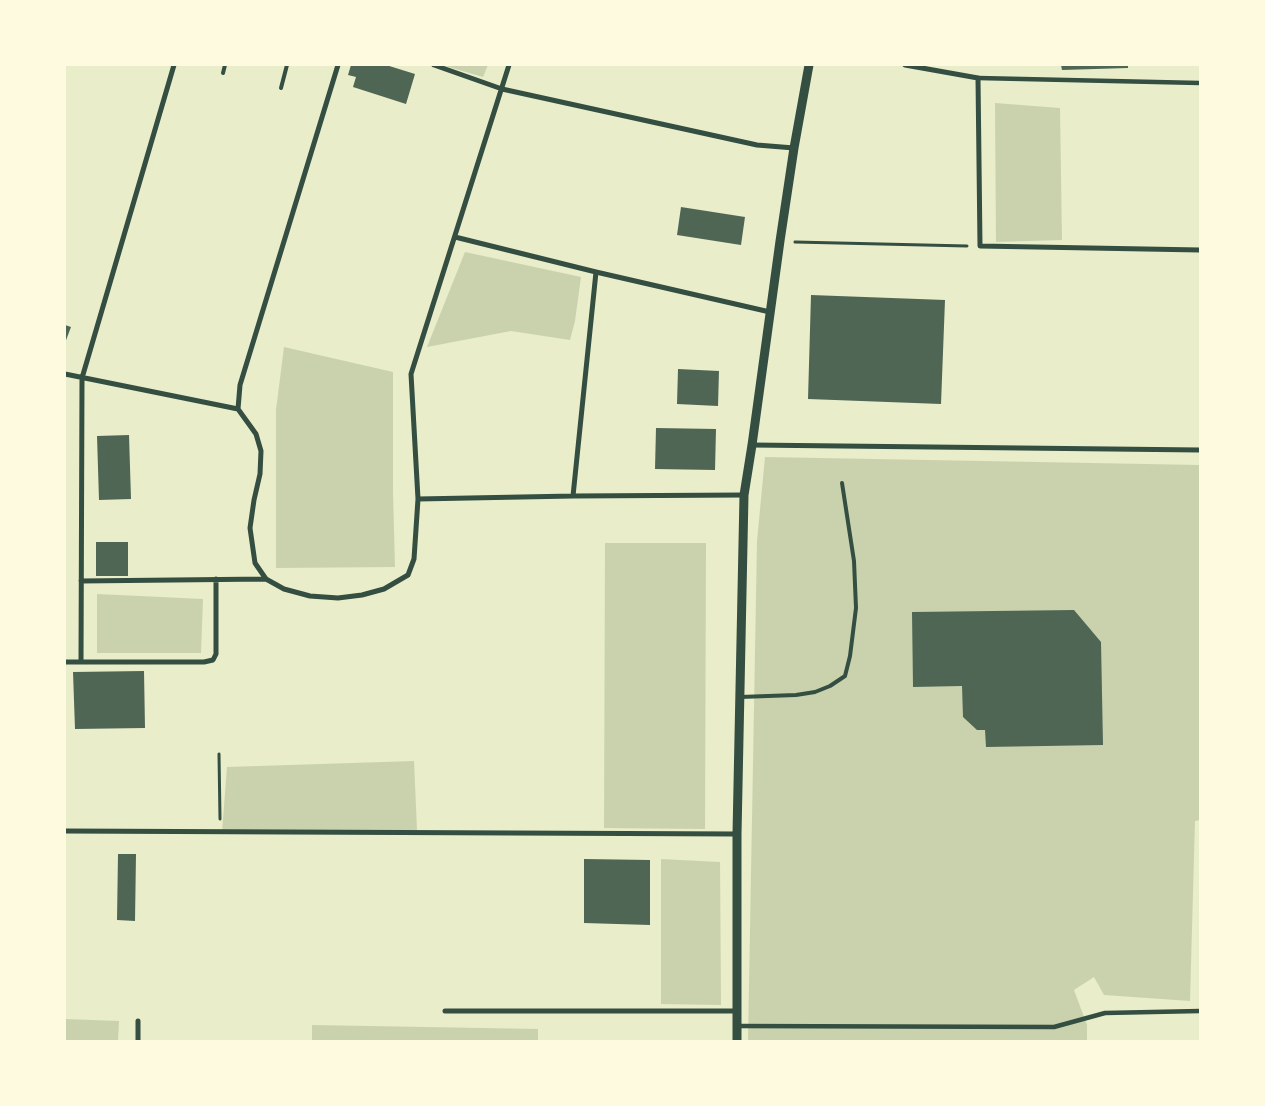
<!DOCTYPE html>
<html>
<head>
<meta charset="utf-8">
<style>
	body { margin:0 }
	#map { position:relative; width:1265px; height:1106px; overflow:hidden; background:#e9edc9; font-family:"Golos Text",sans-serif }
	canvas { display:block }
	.frame { position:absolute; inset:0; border:66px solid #fefae0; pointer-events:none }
</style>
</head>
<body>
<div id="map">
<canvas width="1265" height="1106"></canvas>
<div class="frame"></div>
</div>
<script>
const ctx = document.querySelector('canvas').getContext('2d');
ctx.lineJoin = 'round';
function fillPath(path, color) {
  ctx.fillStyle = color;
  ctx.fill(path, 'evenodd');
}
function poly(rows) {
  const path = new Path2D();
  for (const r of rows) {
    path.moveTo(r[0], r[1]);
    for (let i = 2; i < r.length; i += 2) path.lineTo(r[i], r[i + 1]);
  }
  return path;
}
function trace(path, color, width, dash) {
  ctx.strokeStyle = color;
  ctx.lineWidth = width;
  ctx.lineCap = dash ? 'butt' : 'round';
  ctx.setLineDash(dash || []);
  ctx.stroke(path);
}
const green = poly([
	[442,65,488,65,483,77],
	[995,103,1060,108,1062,240,996,242],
	[465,252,581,277,575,321,570,340,511,331,427,347],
	[284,347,393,372,393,493,395,567,276,568,276,410],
	[765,457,1200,465,1200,820,1195,821,1190,1001,1104,995,1094,977,1074,990,1087,1025,1087,1041,748,1041,757,541],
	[605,543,706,543,705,829,604,828],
	[97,594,203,599,201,653,97,653],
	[414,761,417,830,222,832,227,767],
	[661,859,720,862,721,1005,661,1004],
	[65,1019,119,1021,118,1041,65,1041],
	[312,1025,538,1029,538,1041,312,1041]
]);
const building = poly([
	[351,65,386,65,415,74,406,104,353,87,356,77,348,75],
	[1061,65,1128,65,1128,68,1062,70],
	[681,207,745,217,741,245,677,235],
	[811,295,945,300,941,404,808,399],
	[65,325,71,327,65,343],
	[678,369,719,371,718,406,677,404],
	[656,428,716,429,715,470,655,469],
	[129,435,131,499,99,500,97,436],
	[96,542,128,542,128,576,96,576],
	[1074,610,1101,642,1103,745,986,747,985,730,977,730,963,717,962,686,913,687,912,612],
	[144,671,145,728,75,729,73,672],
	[118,854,136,854,135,921,117,920],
	[584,859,650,860,650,925,584,923]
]);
const path = poly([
	[795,242,967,246],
	[219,754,220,819]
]);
const service = poly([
	[223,73,225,65],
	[281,88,287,65],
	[740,697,796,695,815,692,830,686,845,676,850,656,856,608,854,561,842,483]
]);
const pedestrian = poly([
	[978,78,1200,83],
	[737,1026,1054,1027,1105,1013,1200,1011]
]);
const minor = poly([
	[434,65,502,89,757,145,794,148],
	[905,65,978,78,980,246,1200,250],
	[455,237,596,272,770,312],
	[65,374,238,409],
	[238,409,256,434,261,451,260,474,254,500,250,528,255,563,266,579,284,589,310,596,338,598,362,595,384,589,408,575,414,559,418,499,411,374,509,65],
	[238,409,240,385,338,65],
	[752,445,1200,450],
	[573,496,596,272],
	[418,499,573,496,744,495],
	[81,581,266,579],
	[65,662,204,662,213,660,216,654,216,579],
	[81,662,82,378,174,65],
	[65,831,737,834],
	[445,1011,737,1011],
	[138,1041,138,1021]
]);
const tertiary = poly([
	[737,1041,737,834,744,495,752,445,780,241,794,148,809,65]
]);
fillPath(green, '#cad2ad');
fillPath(building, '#4f6655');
trace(path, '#344e41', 3);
trace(service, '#344e41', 4);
trace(pedestrian, '#344e41', 4.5);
trace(minor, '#344e41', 5);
trace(tertiary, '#344e41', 9);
</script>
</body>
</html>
